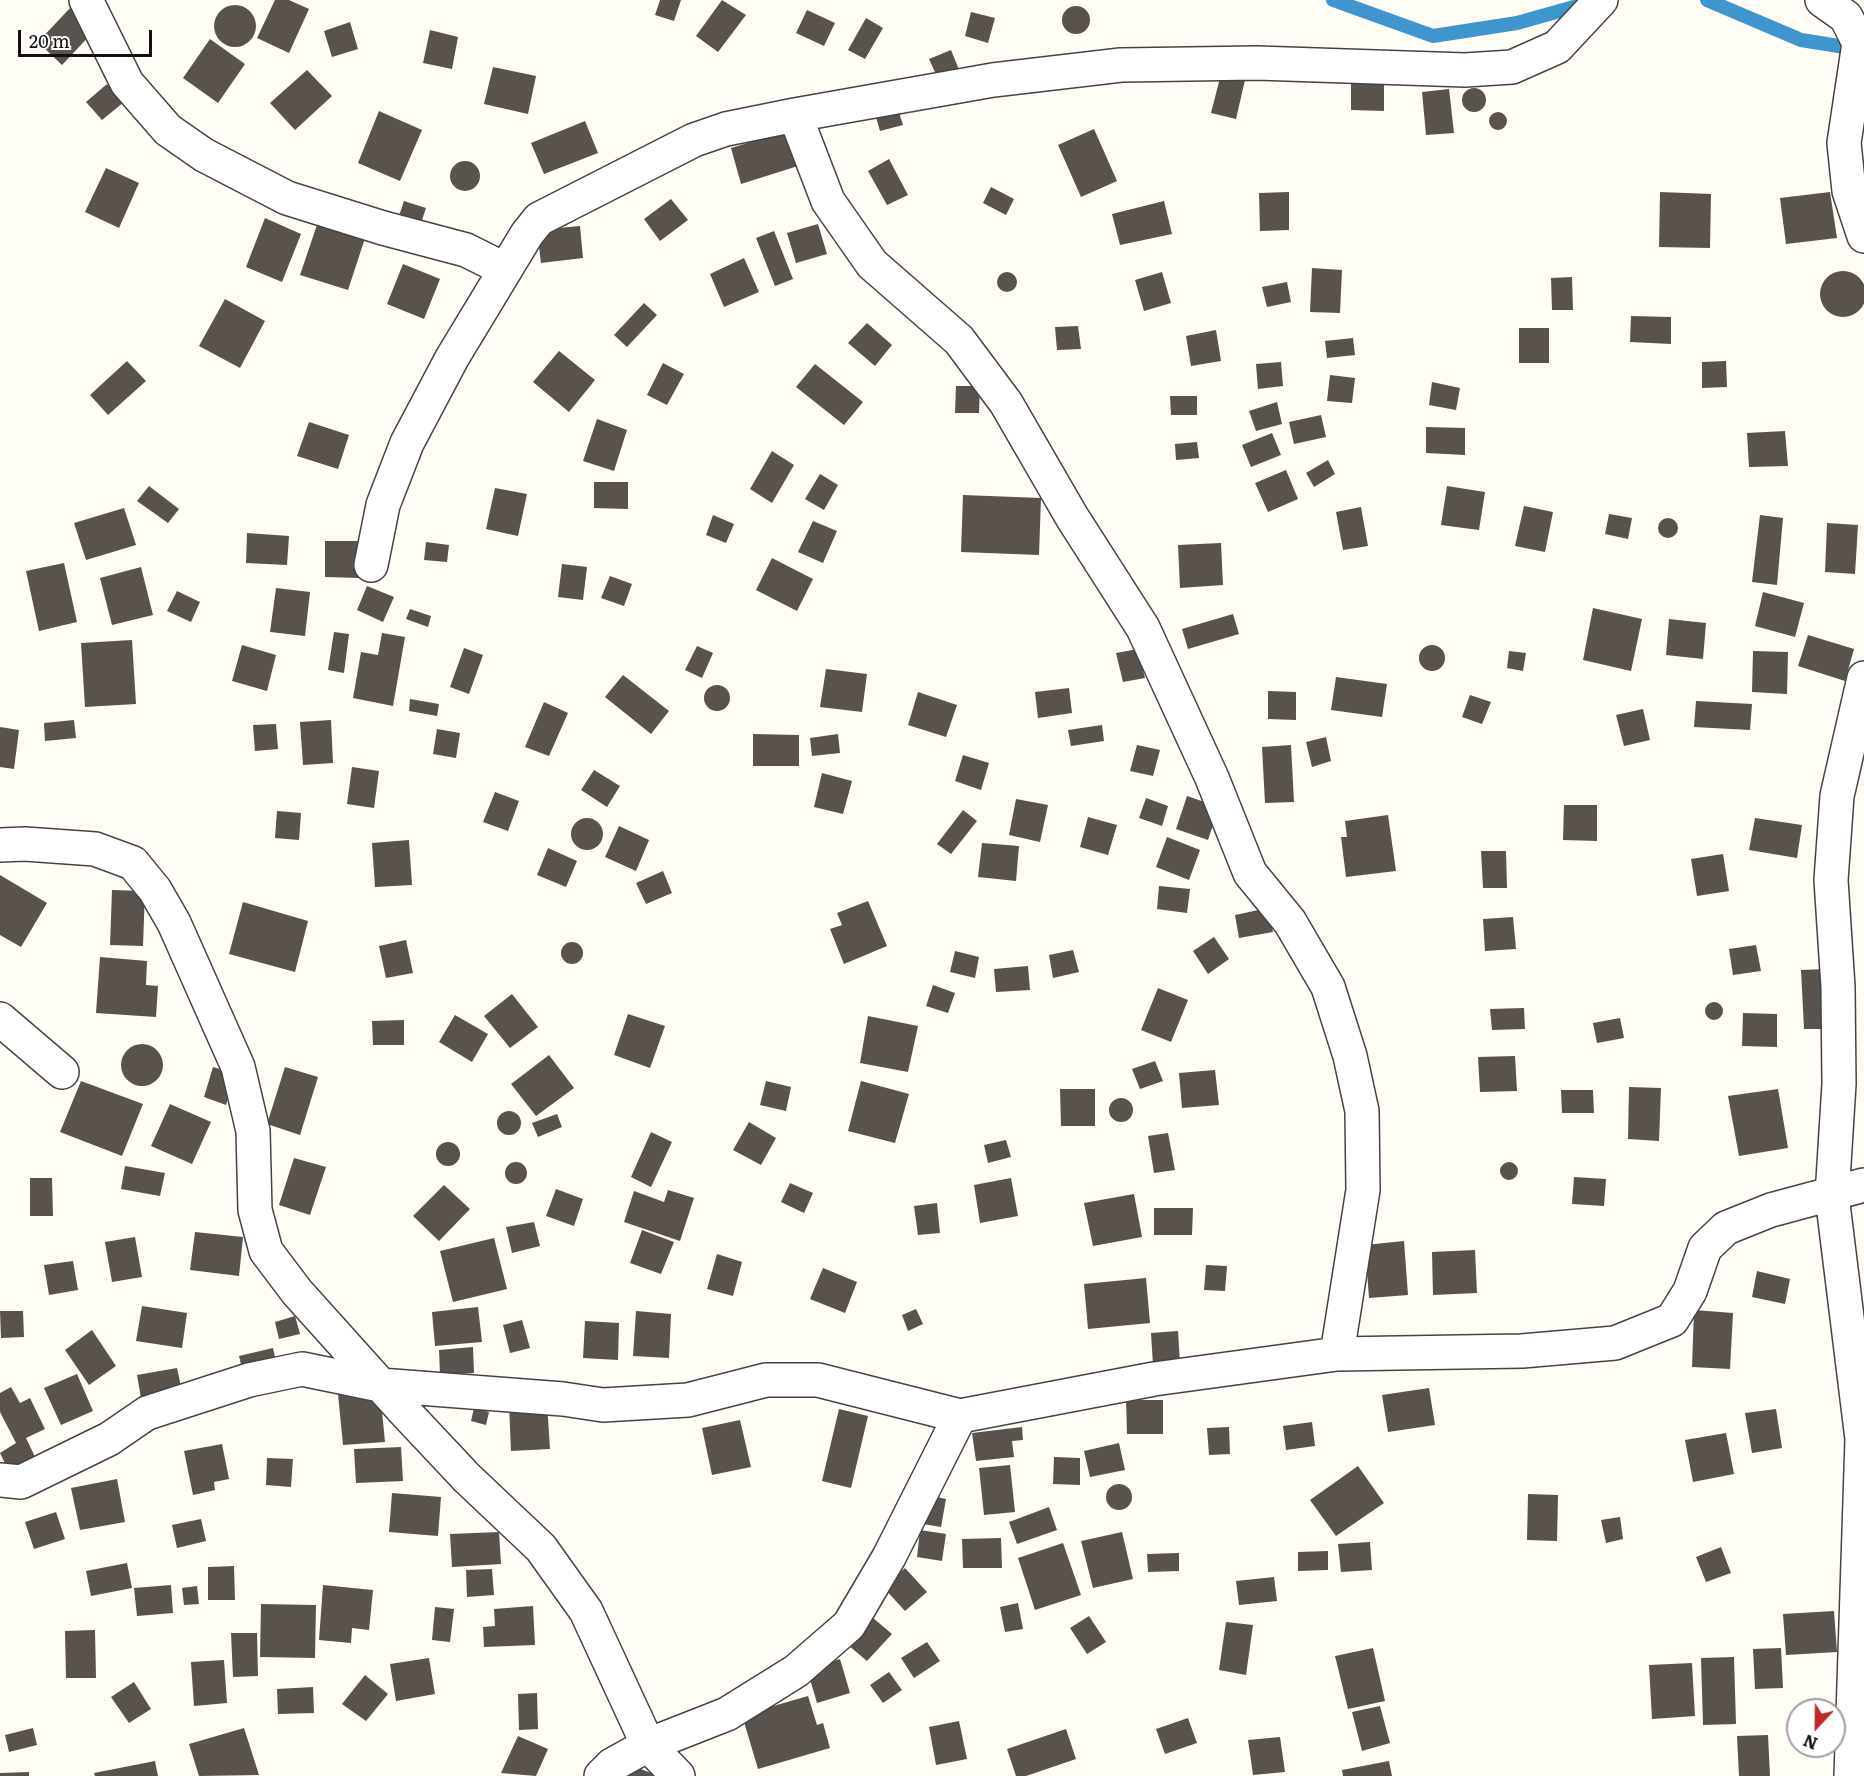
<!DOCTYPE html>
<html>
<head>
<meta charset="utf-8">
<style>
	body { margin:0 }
	#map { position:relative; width:1864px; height:1776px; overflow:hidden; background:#fffdf5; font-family:Literata,serif }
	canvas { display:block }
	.north { position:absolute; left:1786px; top:1698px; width:60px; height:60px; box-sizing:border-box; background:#fff; border:2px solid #a0a0a0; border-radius:50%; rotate:202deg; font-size:16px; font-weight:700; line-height:24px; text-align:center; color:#111 }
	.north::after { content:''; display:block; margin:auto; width:21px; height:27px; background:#c4262e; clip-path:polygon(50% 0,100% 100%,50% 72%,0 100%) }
	.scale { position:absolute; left:18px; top:30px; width:134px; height:27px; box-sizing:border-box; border:3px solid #111; border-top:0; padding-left:8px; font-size:18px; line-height:21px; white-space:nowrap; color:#111; -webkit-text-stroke:4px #fff; paint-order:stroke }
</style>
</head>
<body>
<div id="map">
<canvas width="1864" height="1776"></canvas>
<div class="north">N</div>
<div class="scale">20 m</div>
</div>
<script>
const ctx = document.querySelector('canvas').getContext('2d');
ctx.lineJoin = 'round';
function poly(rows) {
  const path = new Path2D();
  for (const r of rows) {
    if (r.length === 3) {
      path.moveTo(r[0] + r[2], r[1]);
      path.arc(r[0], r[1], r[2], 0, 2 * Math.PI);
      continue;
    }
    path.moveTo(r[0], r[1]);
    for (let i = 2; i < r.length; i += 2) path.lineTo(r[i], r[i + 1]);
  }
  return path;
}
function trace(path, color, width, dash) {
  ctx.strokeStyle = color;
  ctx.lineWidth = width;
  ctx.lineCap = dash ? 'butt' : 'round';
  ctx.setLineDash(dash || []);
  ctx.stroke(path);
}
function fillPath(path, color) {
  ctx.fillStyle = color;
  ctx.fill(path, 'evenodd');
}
const stream = poly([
	[1333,0,1433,36,1517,23,1588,3],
	[1707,0,1801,40,1845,47,1859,42]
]);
const building = poly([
	[275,0,289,0,309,9,289,53,257,38],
	[660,0,681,0,674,21,655,15],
	[722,0,746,15,718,52,696,36],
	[235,26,21],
	[72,6,96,29,62,65,38,42],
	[1076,20,14],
	[807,10,835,23,824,46,796,33],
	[971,12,995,18,988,43,965,36],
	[866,18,883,28,865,59,848,50],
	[350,22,358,49,332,57,324,31],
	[430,30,458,37,452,69,423,63],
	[210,39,245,64,218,103,183,78],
	[951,50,960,72,939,81,929,59],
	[493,67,536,76,528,114,484,104],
	[307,70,332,96,295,130,270,103],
	[1221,74,1245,80,1236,119,1211,113],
	[1351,77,1384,77,1384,111,1351,110],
	[107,84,124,102,102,120,86,102],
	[1474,100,12],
	[1449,89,1454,133,1426,135,1422,92],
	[898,109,903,125,880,131,875,114],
	[379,111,422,130,400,181,358,163],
	[1498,121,9],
	[585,121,598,153,544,174,531,143],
	[1094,129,1117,181,1081,197,1058,145],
	[787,131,798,166,741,184,731,148],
	[889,159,908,195,887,205,868,171],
	[465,176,15],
	[106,168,139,183,119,228,85,212],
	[991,187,1014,199,1006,215,983,203],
	[1289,192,1289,230,1260,231,1259,193],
	[1660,192,1711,194,1710,248,1659,247],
	[1830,192,1837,238,1786,244,1780,198],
	[671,199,688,220,660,241,644,219],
	[404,201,426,208,419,229,397,222],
	[1164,201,1172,234,1120,245,1112,214],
	[320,216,367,232,348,290,300,275],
	[265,218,301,234,282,282,246,267],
	[818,224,827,254,796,263,787,233],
	[580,226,583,258,541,263,537,230],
	[774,231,793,279,775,286,756,238],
	[744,258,759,292,724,307,710,274],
	[403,264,440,279,424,319,387,304],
	[1312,268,1342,270,1340,313,1310,312],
	[1843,294,23],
	[1162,272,1171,303,1144,311,1135,280],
	[1007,282,10],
	[1572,277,1573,310,1552,310,1551,278],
	[1287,282,1291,302,1267,307,1262,287],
	[225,299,265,321,240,368,199,346],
	[644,303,657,315,627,347,614,335],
	[1631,316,1671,317,1671,344,1630,342],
	[867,323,892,345,875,366,848,343],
	[1078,326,1081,349,1057,350,1055,327],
	[1519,328,1549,328,1549,363,1519,363],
	[1216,330,1221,361,1191,366,1186,336],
	[1353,338,1355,355,1327,358,1325,341],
	[559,351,595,380,569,412,533,382],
	[127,361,146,381,108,415,90,395],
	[1726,361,1727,387,1702,388,1702,362],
	[1281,362,1283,386,1258,389,1256,364],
	[663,363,684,374,667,405,647,395],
	[815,364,863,402,844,425,796,387],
	[1330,375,1355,378,1352,403,1327,401],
	[1432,382,1460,388,1456,410,1429,405],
	[956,386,980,386,979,413,955,413],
	[1170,396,1197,396,1197,415,1171,415],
	[1277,402,1282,424,1256,431,1249,411],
	[1321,415,1326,437,1294,444,1289,422],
	[597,419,627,430,614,471,583,461],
	[309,422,349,435,338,469,297,456],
	[1426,427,1465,428,1465,455,1426,453],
	[1785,431,1788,466,1749,467,1747,433],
	[1272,433,1281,455,1251,467,1242,445],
	[1197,442,1199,458,1176,460,1175,444],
	[772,451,794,465,772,503,750,489],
	[1328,460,1335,474,1314,487,1306,473],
	[1286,470,1298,499,1268,512,1255,483],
	[820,474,838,485,824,510,805,499],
	[594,482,628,482,628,509,594,508],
	[149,486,179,509,168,523,137,501],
	[1447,486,1485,492,1479,530,1441,525],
	[495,488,527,494,518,536,486,529],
	[963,495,1041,498,1039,555,961,552],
	[1524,506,1553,512,1545,552,1515,546],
	[1361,507,1368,546,1343,550,1336,512],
	[124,508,136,545,86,560,74,523],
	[1609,514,1632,518,1628,539,1605,534],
	[713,515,734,524,726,543,706,535],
	[1760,515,1783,518,1777,585,1752,582],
	[1668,528,10],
	[813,521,837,531,823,563,798,552],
	[1827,523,1858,525,1855,574,1825,572],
	[247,533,289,536,287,565,246,563],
	[325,541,361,541,360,578,325,577],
	[426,542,449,545,447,562,424,560],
	[1221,543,1223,585,1180,588,1178,545],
	[772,558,813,579,797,611,756,590],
	[64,563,77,622,39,631,26,571],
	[562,564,587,567,583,600,558,597],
	[141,567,153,615,112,625,100,578],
	[610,576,632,584,624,606,601,598],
	[367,586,394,597,383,622,357,610],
	[276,588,310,592,305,636,270,632],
	[177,591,200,602,191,622,167,611],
	[1763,592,1804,603,1795,637,1755,626],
	[1593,608,1642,619,1631,671,1583,660],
	[410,609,431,616,428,627,406,619],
	[1233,614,1239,634,1188,649,1182,629],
	[1669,619,1706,623,1703,659,1666,655],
	[334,632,349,634,344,673,328,670],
	[382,633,405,637,393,706,353,698,361,652,378,655],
	[1808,635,1854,649,1845,681,1798,666],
	[132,640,136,704,85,707,81,643],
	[1432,658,13],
	[242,645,276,655,267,691,232,681],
	[697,646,713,653,702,678,685,670],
	[464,648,483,655,469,694,450,687],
	[1138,649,1145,678,1123,682,1116,653],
	[1509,651,1526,653,1523,671,1507,668],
	[1753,651,1788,652,1787,694,1752,692],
	[826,669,867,674,862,712,820,707],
	[623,675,669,711,651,734,605,697],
	[1336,677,1387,684,1382,717,1331,710],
	[717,698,13],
	[1069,688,1072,713,1038,718,1035,692],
	[1268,691,1296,692,1296,720,1268,719],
	[918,692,957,705,946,737,908,725],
	[1470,695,1491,702,1482,724,1462,717],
	[410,699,439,704,437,716,409,711],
	[1696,701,1752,704,1750,730,1694,727],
	[544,702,568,713,549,756,525,747],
	[1643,709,1650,740,1624,746,1616,715],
	[74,720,76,738,45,741,44,723],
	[331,720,333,763,303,765,300,722],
	[276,724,278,749,255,751,253,725],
	[1102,725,1104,741,1071,746,1068,730],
	[0,727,19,730,14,769,0,767],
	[437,729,460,733,456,758,433,754],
	[753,734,799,735,799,766,753,766],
	[838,734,840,753,812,756,810,738],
	[1326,737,1331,761,1312,767,1306,742],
	[1137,745,1160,750,1153,776,1130,771],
	[1291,745,1294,802,1265,803,1262,747],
	[963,755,989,763,981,790,955,781],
	[352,767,379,771,374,808,347,804],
	[594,770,620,786,607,807,581,790],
	[822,773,852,781,843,814,814,807],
	[495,792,519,801,508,831,483,822],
	[1187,796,1219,807,1208,840,1176,829],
	[1146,798,1168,806,1162,826,1139,818],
	[1016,799,1048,805,1040,842,1009,835],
	[1564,805,1597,805,1597,841,1563,840],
	[963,810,977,821,951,854,937,844],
	[277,811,301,813,299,840,275,838],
	[1388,815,1396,871,1346,877,1341,837,1347,837,1345,821],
	[1088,817,1117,825,1108,855,1080,847],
	[1755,818,1802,825,1797,858,1749,850],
	[587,834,16],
	[619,826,649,840,636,871,605,857],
	[1167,837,1200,850,1189,880,1156,867],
	[409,840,412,885,375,887,372,843],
	[982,843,1019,846,1016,881,978,877],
	[548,848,577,861,566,887,537,875],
	[1481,851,1506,851,1507,888,1483,888],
	[1723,854,1729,891,1697,896,1691,859],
	[663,871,672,893,646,904,636,883],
	[0,875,47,903,21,947,0,935],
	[1159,886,1190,889,1187,913,1157,909],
	[112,890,145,891,143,946,110,945],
	[868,901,887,946,844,964,830,929,842,925,837,913],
	[243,902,308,921,295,972,229,954],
	[1268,908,1273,932,1239,938,1235,915],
	[1513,917,1516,949,1485,951,1483,919],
	[1214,937,1229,959,1208,974,1193,951],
	[406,940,413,973,386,978,379,946],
	[572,953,11],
	[1756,945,1761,971,1733,975,1729,949],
	[1073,950,1079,972,1053,978,1049,955],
	[955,951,979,957,975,978,950,972],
	[100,957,147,961,146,985,158,986,156,1017,96,1013],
	[1028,966,1030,990,996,992,994,969],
	[1827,969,1830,1029,1804,1029,1801,970],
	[933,985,955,993,948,1013,926,1006],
	[1158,988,1188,1000,1171,1042,1141,1030],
	[512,994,538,1027,510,1048,484,1016],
	[1714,1011,9],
	[1524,1008,1525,1029,1492,1030,1490,1009],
	[1743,1013,1777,1014,1777,1047,1742,1046],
	[628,1014,665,1026,650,1068,614,1055],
	[455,1015,488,1034,472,1062,439,1042],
	[868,1016,918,1026,908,1072,860,1063],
	[1620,1018,1624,1038,1597,1043,1593,1023],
	[404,1020,404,1045,373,1045,372,1021],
	[142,1065,21],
	[549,1055,574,1088,536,1116,511,1084],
	[1515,1056,1517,1091,1480,1092,1478,1057],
	[1155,1061,1163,1081,1140,1089,1132,1069],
	[213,1067,236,1074,226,1105,204,1097],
	[285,1067,318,1077,300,1135,267,1124],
	[1215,1070,1219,1105,1182,1108,1179,1073],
	[81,1081,143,1104,122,1156,60,1132],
	[766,1081,791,1087,786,1111,760,1105],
	[861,1081,909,1094,895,1143,848,1131],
	[1629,1087,1661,1088,1659,1141,1628,1139],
	[1060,1089,1095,1089,1095,1126,1061,1126],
	[1778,1089,1788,1148,1739,1156,1728,1096],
	[1561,1090,1593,1090,1594,1113,1562,1113],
	[1121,1110,12],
	[170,1104,211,1122,192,1164,151,1146],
	[509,1123,12],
	[557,1114,562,1127,538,1137,532,1123],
	[749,1122,776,1138,761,1165,733,1150],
	[651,1132,672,1142,651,1187,631,1177],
	[1168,1133,1175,1170,1154,1173,1148,1136],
	[1006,1140,1011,1157,988,1163,984,1145],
	[448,1154,12],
	[294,1158,326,1167,310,1215,279,1205],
	[1509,1171,9],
	[516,1173,11],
	[125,1166,165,1173,160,1196,121,1189],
	[1574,1177,1606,1179,1604,1206,1572,1204],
	[30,1178,52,1178,53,1216,30,1216],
	[1011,1178,1018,1216,980,1223,974,1185],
	[790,1183,813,1193,804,1213,781,1202],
	[444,1185,470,1209,439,1241,413,1216],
	[556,1189,583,1199,574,1226,546,1216],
	[668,1190,694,1198,680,1241,624,1222,634,1191,664,1202],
	[1134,1194,1142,1237,1093,1246,1084,1203],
	[937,1203,940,1233,918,1235,914,1206],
	[1154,1208,1193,1208,1192,1235,1154,1235],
	[534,1222,540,1246,512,1253,506,1227],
	[642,1230,674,1242,661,1274,630,1263],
	[195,1232,243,1237,239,1276,190,1270],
	[135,1237,142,1277,112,1282,105,1242],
	[494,1238,507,1289,453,1302,440,1251],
	[1404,1241,1408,1295,1369,1298,1365,1245],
	[1475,1250,1477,1293,1433,1295,1432,1252],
	[717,1254,742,1262,733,1296,707,1289],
	[73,1261,78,1290,49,1295,44,1265],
	[1206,1265,1227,1266,1225,1291,1204,1290],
	[823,1268,857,1282,845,1313,810,1299],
	[1757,1271,1790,1279,1785,1304,1752,1297],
	[1146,1278,1150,1323,1088,1329,1084,1284],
	[142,1306,187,1313,182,1348,136,1341],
	[478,1307,482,1342,435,1346,432,1312],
	[916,1309,923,1324,908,1331,902,1315],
	[1694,1310,1733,1313,1730,1369,1692,1367],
	[0,1311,23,1311,24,1337,1,1338],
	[636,1311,671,1314,669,1358,633,1356],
	[295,1316,300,1334,279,1339,275,1322],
	[522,1320,530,1348,510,1353,503,1325],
	[585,1321,619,1323,618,1360,583,1358],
	[92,1330,116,1366,89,1385,65,1350],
	[1178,1331,1180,1363,1153,1365,1151,1333],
	[473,1347,474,1373,440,1375,439,1350],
	[273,1348,278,1370,244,1377,239,1356],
	[177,1368,182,1391,141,1398,137,1375],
	[77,1374,93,1411,61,1425,44,1388],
	[11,1387,20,1403,30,1398,45,1429,26,1438,38,1463,11,1476,0,1453,16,1443,0,1412,0,1393],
	[1429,1388,1435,1425,1388,1432,1382,1395],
	[380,1391,385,1442,343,1445,338,1394],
	[1126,1400,1163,1400,1163,1434,1127,1434],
	[547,1402,550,1449,511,1451,509,1405],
	[474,1408,489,1412,486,1425,471,1421],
	[839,1409,868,1416,851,1488,822,1481],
	[1776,1409,1782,1448,1752,1453,1745,1413],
	[740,1420,751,1467,712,1475,702,1428],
	[1312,1422,1315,1446,1286,1450,1283,1426],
	[1022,1427,1023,1440,1012,1441,1014,1457,976,1461,972,1433],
	[1229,1427,1230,1454,1209,1455,1207,1428],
	[1726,1433,1734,1474,1693,1482,1685,1440],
	[1119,1443,1125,1470,1090,1477,1084,1451],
	[222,1444,229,1479,214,1482,215,1490,193,1495,184,1451],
	[401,1447,403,1481,356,1483,354,1449],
	[1054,1457,1080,1458,1080,1485,1053,1484],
	[267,1458,293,1459,291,1487,266,1485],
	[1010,1465,1015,1512,984,1515,979,1468],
	[1358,1466,1384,1503,1336,1536,1310,1500],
	[117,1479,125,1522,80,1530,71,1488],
	[1119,1497,13],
	[392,1493,441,1497,438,1536,389,1532],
	[923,1494,946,1499,941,1527,917,1523],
	[1528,1494,1558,1495,1557,1541,1527,1540],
	[1049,1507,1057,1530,1017,1544,1009,1522],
	[56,1512,65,1539,34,1549,25,1522],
	[1620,1517,1623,1539,1606,1543,1601,1520],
	[201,1519,206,1541,177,1548,172,1525],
	[920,1530,946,1534,942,1561,917,1557],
	[499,1532,501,1564,452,1567,450,1534],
	[1122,1532,1133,1579,1093,1588,1081,1541],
	[1001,1538,1002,1568,963,1568,962,1539],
	[1370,1542,1372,1570,1341,1572,1338,1544],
	[1063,1543,1081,1595,1035,1610,1018,1558],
	[1721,1547,1731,1573,1706,1582,1696,1557],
	[1328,1551,1328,1570,1298,1571,1298,1552],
	[1179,1553,1179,1571,1148,1572,1147,1554],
	[127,1563,132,1588,91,1596,86,1571],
	[234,1566,235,1600,208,1600,208,1567],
	[905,1568,927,1592,905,1611,884,1588],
	[492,1569,494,1595,467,1597,466,1570],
	[1274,1577,1277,1601,1239,1605,1236,1581],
	[171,1585,173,1613,137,1616,134,1588],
	[323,1585,373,1590,369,1630,352,1628,351,1643,319,1640],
	[197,1586,199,1604,184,1605,182,1588],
	[1018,1603,1023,1629,1005,1632,1000,1607],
	[261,1604,316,1605,315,1658,260,1657],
	[533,1606,535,1645,484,1647,483,1627,495,1626,494,1609],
	[435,1607,454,1609,450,1642,432,1640],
	[1834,1611,1837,1652,1786,1655,1783,1614],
	[1089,1616,1106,1642,1087,1654,1070,1628],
	[873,1618,892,1634,867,1661,848,1645],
	[1226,1622,1253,1625,1246,1675,1219,1670],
	[95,1630,96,1678,66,1678,65,1631],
	[231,1633,257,1633,258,1676,233,1677],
	[927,1642,940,1661,914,1678,901,1658],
	[1373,1648,1385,1701,1348,1709,1335,1656],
	[1781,1648,1783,1688,1755,1689,1753,1649],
	[1734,1657,1736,1724,1703,1725,1701,1658],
	[429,1658,435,1694,396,1701,390,1664],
	[840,1659,850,1693,817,1703,807,1669],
	[224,1660,227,1703,194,1706,191,1662],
	[1692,1663,1695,1716,1652,1719,1649,1665],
	[889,1672,902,1690,883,1703,870,1685],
	[365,1675,388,1694,366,1721,342,1704],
	[134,1682,151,1709,129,1723,111,1697],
	[313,1687,314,1713,278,1714,277,1689],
	[537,1693,538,1729,519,1730,518,1694],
	[808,1696,817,1725,823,1723,830,1748,758,1769,742,1715],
	[1380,1706,1390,1743,1362,1751,1352,1712],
	[1188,1718,1197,1743,1165,1754,1156,1729],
	[959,1721,967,1759,936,1765,929,1727],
	[33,1728,37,1745,9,1752,5,1735],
	[244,1728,259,1775,199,1776,189,1744],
	[1066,1729,1076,1759,1026,1776,1016,1776,1007,1749],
	[1768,1735,1770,1776,1739,1776,1737,1736],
	[518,1736,548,1749,536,1776,501,1773],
	[1280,1737,1285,1772,1253,1775,1248,1740],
	[155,1761,158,1776,95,1776,94,1773],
	[1389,1761,1392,1776,1343,1776,1342,1770],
	[625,1763,659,1776,620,1776],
	[29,1772,29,1776,0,1776,0,1773]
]);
const minor = poly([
	[86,0,127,83,168,130,204,155,287,198,383,228,466,250,504,269],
	[1822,0,1846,17,1859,43,1844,143,1849,191,1864,236],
	[795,115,828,201,872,264,959,340,1006,403,1072,517,1143,628,1212,778,1250,873,1290,922,1328,987,1350,1056,1362,1111,1363,1190,1337,1354],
	[371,565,383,505,407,443,452,358,527,234,539,219,694,140,726,129,795,115,993,80,1121,65,1257,63,1465,70,1512,67,1557,47,1601,0],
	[0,845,25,844,95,849,133,863,155,890,174,923,238,1067,253,1131,255,1210,266,1251,297,1292,404,1411,467,1478,541,1548,586,1611,648,1745,678,1776],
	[0,1019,62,1072],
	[0,1480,21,1482,109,1439,147,1413,249,1380,302,1369,380,1385,563,1399,603,1405,688,1400,766,1380,818,1380,960,1416,1154,1379,1337,1354,1522,1351,1615,1343,1672,1320,1690,1291,1705,1248,1726,1228,1771,1210,1864,1185],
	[601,1776,612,1765,648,1745,727,1714,796,1671,849,1625,889,1557,960,1416],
	[1851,1776,1862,1439,1832,1196,1839,1084,1838,987,1831,880,1837,796,1864,678]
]);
trace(stream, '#3f96cf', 14);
fillPath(building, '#5a524d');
trace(minor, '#444', 36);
trace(minor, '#fff', 33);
</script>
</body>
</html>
